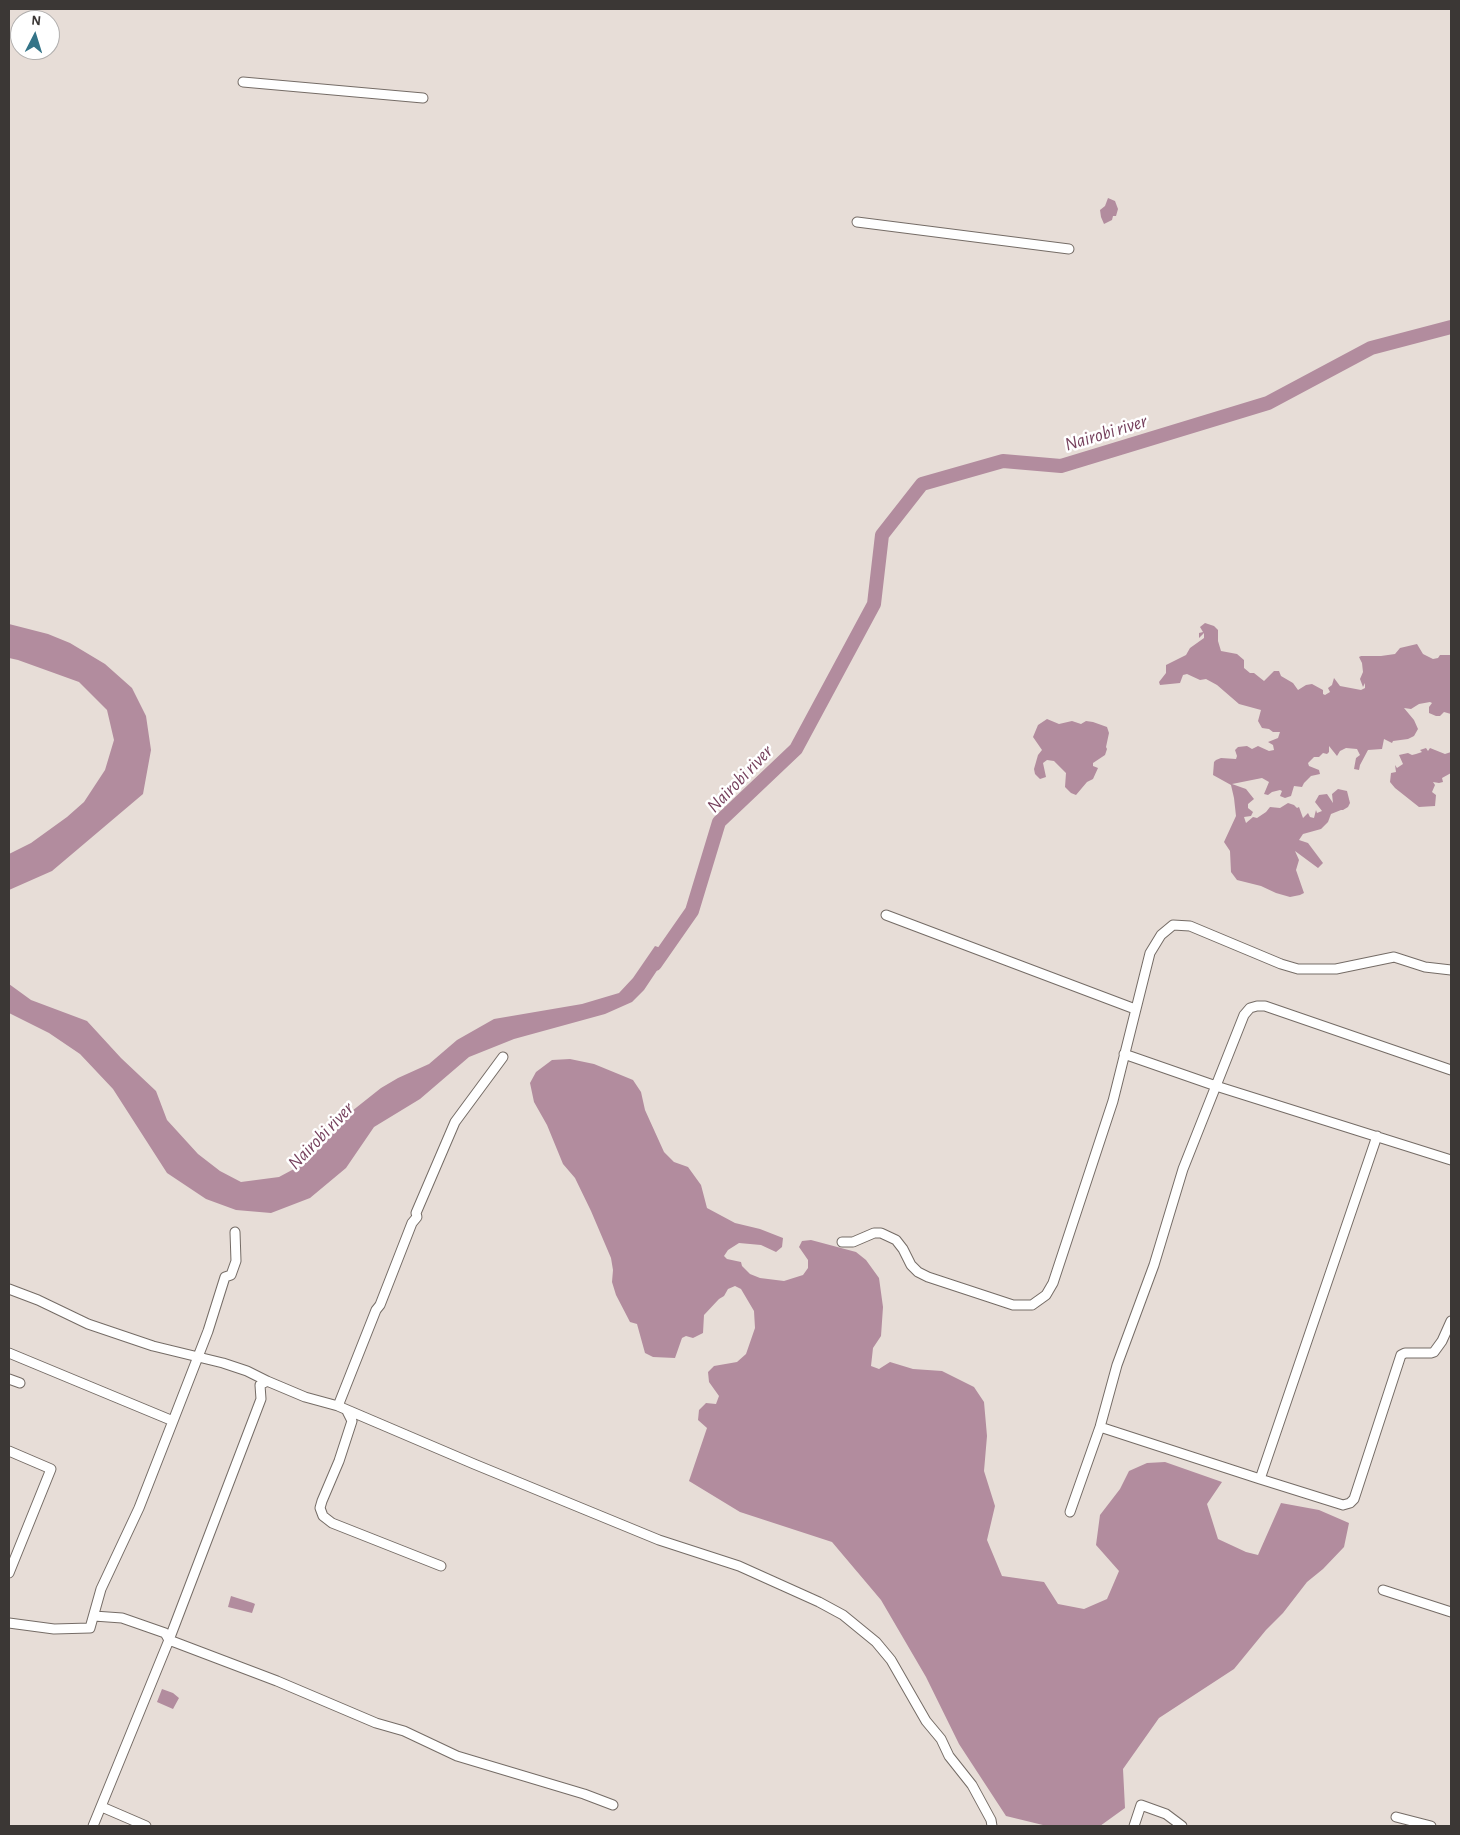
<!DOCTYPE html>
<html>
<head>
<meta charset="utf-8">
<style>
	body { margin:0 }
	#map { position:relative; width:1460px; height:1835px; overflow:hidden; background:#e7ddd7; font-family:"Alegreya Sans",sans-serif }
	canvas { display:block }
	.frame { position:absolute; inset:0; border:10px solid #3b3735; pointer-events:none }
	.north { position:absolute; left:10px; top:10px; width:50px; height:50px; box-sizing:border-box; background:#fff; border:1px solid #b1afae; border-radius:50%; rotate:5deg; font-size:14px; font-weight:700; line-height:20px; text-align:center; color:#3b3735 }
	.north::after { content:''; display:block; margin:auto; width:18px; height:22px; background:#347488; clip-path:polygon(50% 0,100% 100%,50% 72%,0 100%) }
</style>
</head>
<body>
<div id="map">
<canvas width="1460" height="1835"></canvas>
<div class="frame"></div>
<div class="north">N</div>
</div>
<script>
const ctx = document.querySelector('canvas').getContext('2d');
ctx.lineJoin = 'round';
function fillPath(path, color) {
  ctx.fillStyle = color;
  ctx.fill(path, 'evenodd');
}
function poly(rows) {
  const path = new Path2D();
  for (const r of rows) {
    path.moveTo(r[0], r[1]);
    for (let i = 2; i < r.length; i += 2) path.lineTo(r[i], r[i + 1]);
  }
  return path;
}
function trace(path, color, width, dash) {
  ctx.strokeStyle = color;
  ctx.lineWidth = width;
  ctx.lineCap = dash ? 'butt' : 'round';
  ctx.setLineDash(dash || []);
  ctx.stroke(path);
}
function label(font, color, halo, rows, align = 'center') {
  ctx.font = font + ' "Alegreya Sans",sans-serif';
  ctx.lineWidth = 5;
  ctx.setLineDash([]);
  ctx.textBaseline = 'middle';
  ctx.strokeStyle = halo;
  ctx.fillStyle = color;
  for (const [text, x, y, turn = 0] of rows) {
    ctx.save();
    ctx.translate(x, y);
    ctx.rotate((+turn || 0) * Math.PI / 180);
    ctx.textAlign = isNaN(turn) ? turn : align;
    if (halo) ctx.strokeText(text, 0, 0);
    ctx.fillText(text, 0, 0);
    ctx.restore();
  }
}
const water = poly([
	[1108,198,1115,201,1118,209,1116,216,1113,216,1112,220,1104,224,1101,217,1100,210,1105,206],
	[1205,623,1214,626,1218,630,1218,641,1221,651,1237,654,1244,660,1244,668,1250,673,1254,673,1264,681,1274,671,1279,671,1281,676,1293,683,1298,690,1306,685,1312,684,1323,690,1323,694,1325,695,1330,692,1328,688,1332,685,1334,678,1340,686,1361,690,1365,688,1365,683,1363,687,1360,679,1363,672,1362,663,1359,657,1361,656,1381,656,1395,654,1400,648,1417,644,1423,654,1433,659,1438,658,1440,655,1451,655,1451,714,1444,712,1440,716,1436,716,1429,713,1429,707,1432,703,1430,702,1419,704,1411,709,1404,708,1414,720,1418,729,1414,736,1408,739,1393,741,1392,743,1384,739,1382,749,1368,750,1360,765,1359,770,1354,769,1356,758,1360,755,1357,749,1346,748,1340,751,1337,756,1329,746,1329,752,1327,754,1323,753,1319,757,1314,757,1308,763,1309,766,1319,770,1320,774,1311,776,1304,783,1302,787,1294,786,1291,796,1285,798,1280,796,1282,791,1280,790,1272,792,1268,795,1264,794,1269,782,1262,778,1232,784,1246,789,1254,799,1248,804,1248,808,1253,812,1251,816,1244,817,1246,823,1253,817,1257,818,1266,812,1270,807,1280,808,1288,803,1294,805,1297,808,1299,807,1303,818,1308,813,1310,817,1314,818,1316,810,1317,813,1322,811,1315,802,1319,795,1327,794,1333,803,1332,794,1338,789,1347,791,1350,803,1348,807,1343,810,1341,810,1331,814,1328,822,1321,829,1303,834,1299,840,1308,843,1323,863,1318,868,1295,851,1299,860,1296,870,1304,893,1300,895,1290,897,1276,893,1261,886,1237,880,1231,872,1230,851,1224,842,1236,816,1234,798,1231,785,1213,775,1214,762,1216,760,1221,758,1236,759,1237,756,1235,750,1238,747,1247,746,1252,749,1258,746,1269,751,1274,750,1273,745,1268,742,1278,738,1280,732,1273,732,1269,729,1262,728,1258,721,1261,710,1239,704,1217,685,1206,679,1200,680,1187,674,1183,675,1180,683,1160,685,1159,682,1166,673,1166,665,1186,655,1190,648,1204,638,1204,633,1199,638,1199,633,1203,632,1200,627],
	[9,624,48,634,70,643,105,664,132,688,146,716,151,750,143,794,52,871,9,890,9,854,31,843,67,817,84,802,105,770,114,740,107,710,79,682,18,660,9,658],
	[1047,719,1059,724,1072,721,1081,724,1086,721,1093,722,1107,727,1109,733,1106,747,1107,749,1105,755,1093,763,1093,766,1098,768,1093,779,1087,782,1076,795,1071,793,1065,787,1066,773,1054,761,1047,760,1043,763,1046,777,1040,779,1035,774,1034,769,1038,755,1042,750,1033,737,1038,725],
	[1426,748,1428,751,1430,748,1445,754,1451,752,1451,773,1442,778,1443,782,1439,783,1433,782,1435,785,1432,792,1436,795,1435,806,1419,807,1395,788,1390,782,1391,773,1396,772,1395,765,1397,768,1403,764,1399,755,1408,753,1412,755,1416,754,1422,752,1420,750],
	[655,946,670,951,644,990,632,1002,605,1014,514,1039,469,1057,420,1099,374,1127,346,1168,310,1198,271,1213,236,1210,206,1199,167,1173,113,1089,80,1054,49,1033,9,1013,9,984,31,1000,87,1021,121,1058,156,1091,167,1120,198,1154,220,1171,241,1182,279,1177,307,1162,352,1111,381,1088,398,1078,429,1064,457,1040,494,1019,582,1004,619,993,633,978],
	[570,1059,594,1064,633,1080,641,1092,645,1110,664,1152,674,1162,688,1167,701,1185,707,1208,735,1223,760,1229,783,1238,782,1247,776,1252,761,1245,739,1243,728,1250,724,1256,727,1259,741,1262,742,1266,750,1274,760,1278,784,1281,803,1275,808,1268,808,1260,799,1247,802,1241,811,1240,856,1252,866,1260,879,1278,883,1307,881,1336,873,1348,871,1366,879,1369,890,1362,913,1369,942,1371,974,1387,984,1402,987,1436,984,1471,995,1506,987,1540,1002,1576,1044,1582,1058,1604,1084,1609,1107,1599,1119,1571,1096,1545,1100,1515,1120,1489,1129,1471,1147,1463,1165,1462,1222,1482,1207,1504,1218,1539,1246,1552,1258,1555,1281,1503,1319,1510,1349,1523,1344,1547,1323,1569,1307,1582,1283,1613,1266,1630,1234,1669,1159,1718,1123,1769,1125,1808,1100,1826,1047,1826,1006,1816,959,1744,926,1677,881,1600,832,1542,740,1512,689,1481,707,1428,698,1420,699,1410,706,1403,716,1404,719,1396,709,1382,708,1372,714,1366,737,1362,746,1354,755,1328,754,1311,741,1289,735,1286,728,1289,724,1296,719,1299,704,1315,703,1333,693,1338,686,1336,682,1338,675,1358,653,1357,645,1353,637,1324,630,1322,616,1295,612,1282,613,1270,611,1258,591,1211,575,1178,563,1164,547,1125,534,1102,530,1083,536,1072,552,1060],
	[231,1596,253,1603,255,1604,252,1613,228,1607],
	[162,1689,173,1693,179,1698,173,1709,157,1702]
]);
const river = poly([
	[655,964,692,911,719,822,796,749,874,604,882,535,922,484,1003,461,1061,466,1268,403,1371,348,1451,327]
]);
const minor = poly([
	[243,82,423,98],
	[857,222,1069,249],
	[886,915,1135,1009],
	[1124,1054,1216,1086,1451,1160],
	[842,1242,853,1242,874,1233,881,1233,896,1240,903,1249,911,1265,918,1272,928,1277,1013,1305,1032,1305,1046,1295,1053,1283,1113,1101,1150,953,1161,935,1173,925,1190,926,1281,964,1298,969,1336,969,1394,957,1425,967,1451,970],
	[9,1289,38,1300,88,1324,153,1346,223,1363,247,1371,267,1381],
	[9,1353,173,1421,139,1508,101,1589,90,1628,54,1629,9,1623],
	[9,1379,20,1383],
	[338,1406,376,1310,380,1305,412,1223,417,1217,416,1213,455,1122,503,1057],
	[347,1411,352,1421,339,1461,322,1501,320,1508,323,1516,332,1523,441,1566],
	[173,1421,208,1331,225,1277,231,1275,236,1261,235,1232],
	[1100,1427,1260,1479,1377,1136],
	[9,1451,51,1469,9,1573],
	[1260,1479,1343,1505,1350,1503,1354,1499,1401,1355,1405,1353,1431,1353,1434,1352,1442,1341,1451,1321],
	[1070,1512,1100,1427,1117,1365,1154,1265,1183,1169,1244,1015,1250,1008,1257,1006,1265,1006,1451,1070],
	[1383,1590,1451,1612],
	[94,1616,122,1618,165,1633,169,1640,277,1681,376,1723,404,1731,457,1756,584,1794,613,1805],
	[102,1807,146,1826],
	[1396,1817,1431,1826],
	[93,1826,169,1640,253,1420,261,1399,260,1385,267,1381,305,1397,338,1406,474,1464,659,1540,739,1566,819,1602,843,1615,876,1642,891,1660,926,1721,941,1739,949,1756,972,1785,991,1820,992,1826],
	[1134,1826,1141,1805,1166,1814,1182,1826]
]);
const waterNames = [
	["Nairobi river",1106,433,-17],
	["Nairobi river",740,779,-46],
	["Nairobi river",321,1136,-46]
];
fillPath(water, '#b28c9e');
trace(river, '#b28c9e', 14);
trace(minor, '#756c66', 11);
trace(minor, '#fff', 9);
label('italic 19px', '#77425e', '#fff', waterNames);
</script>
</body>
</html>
